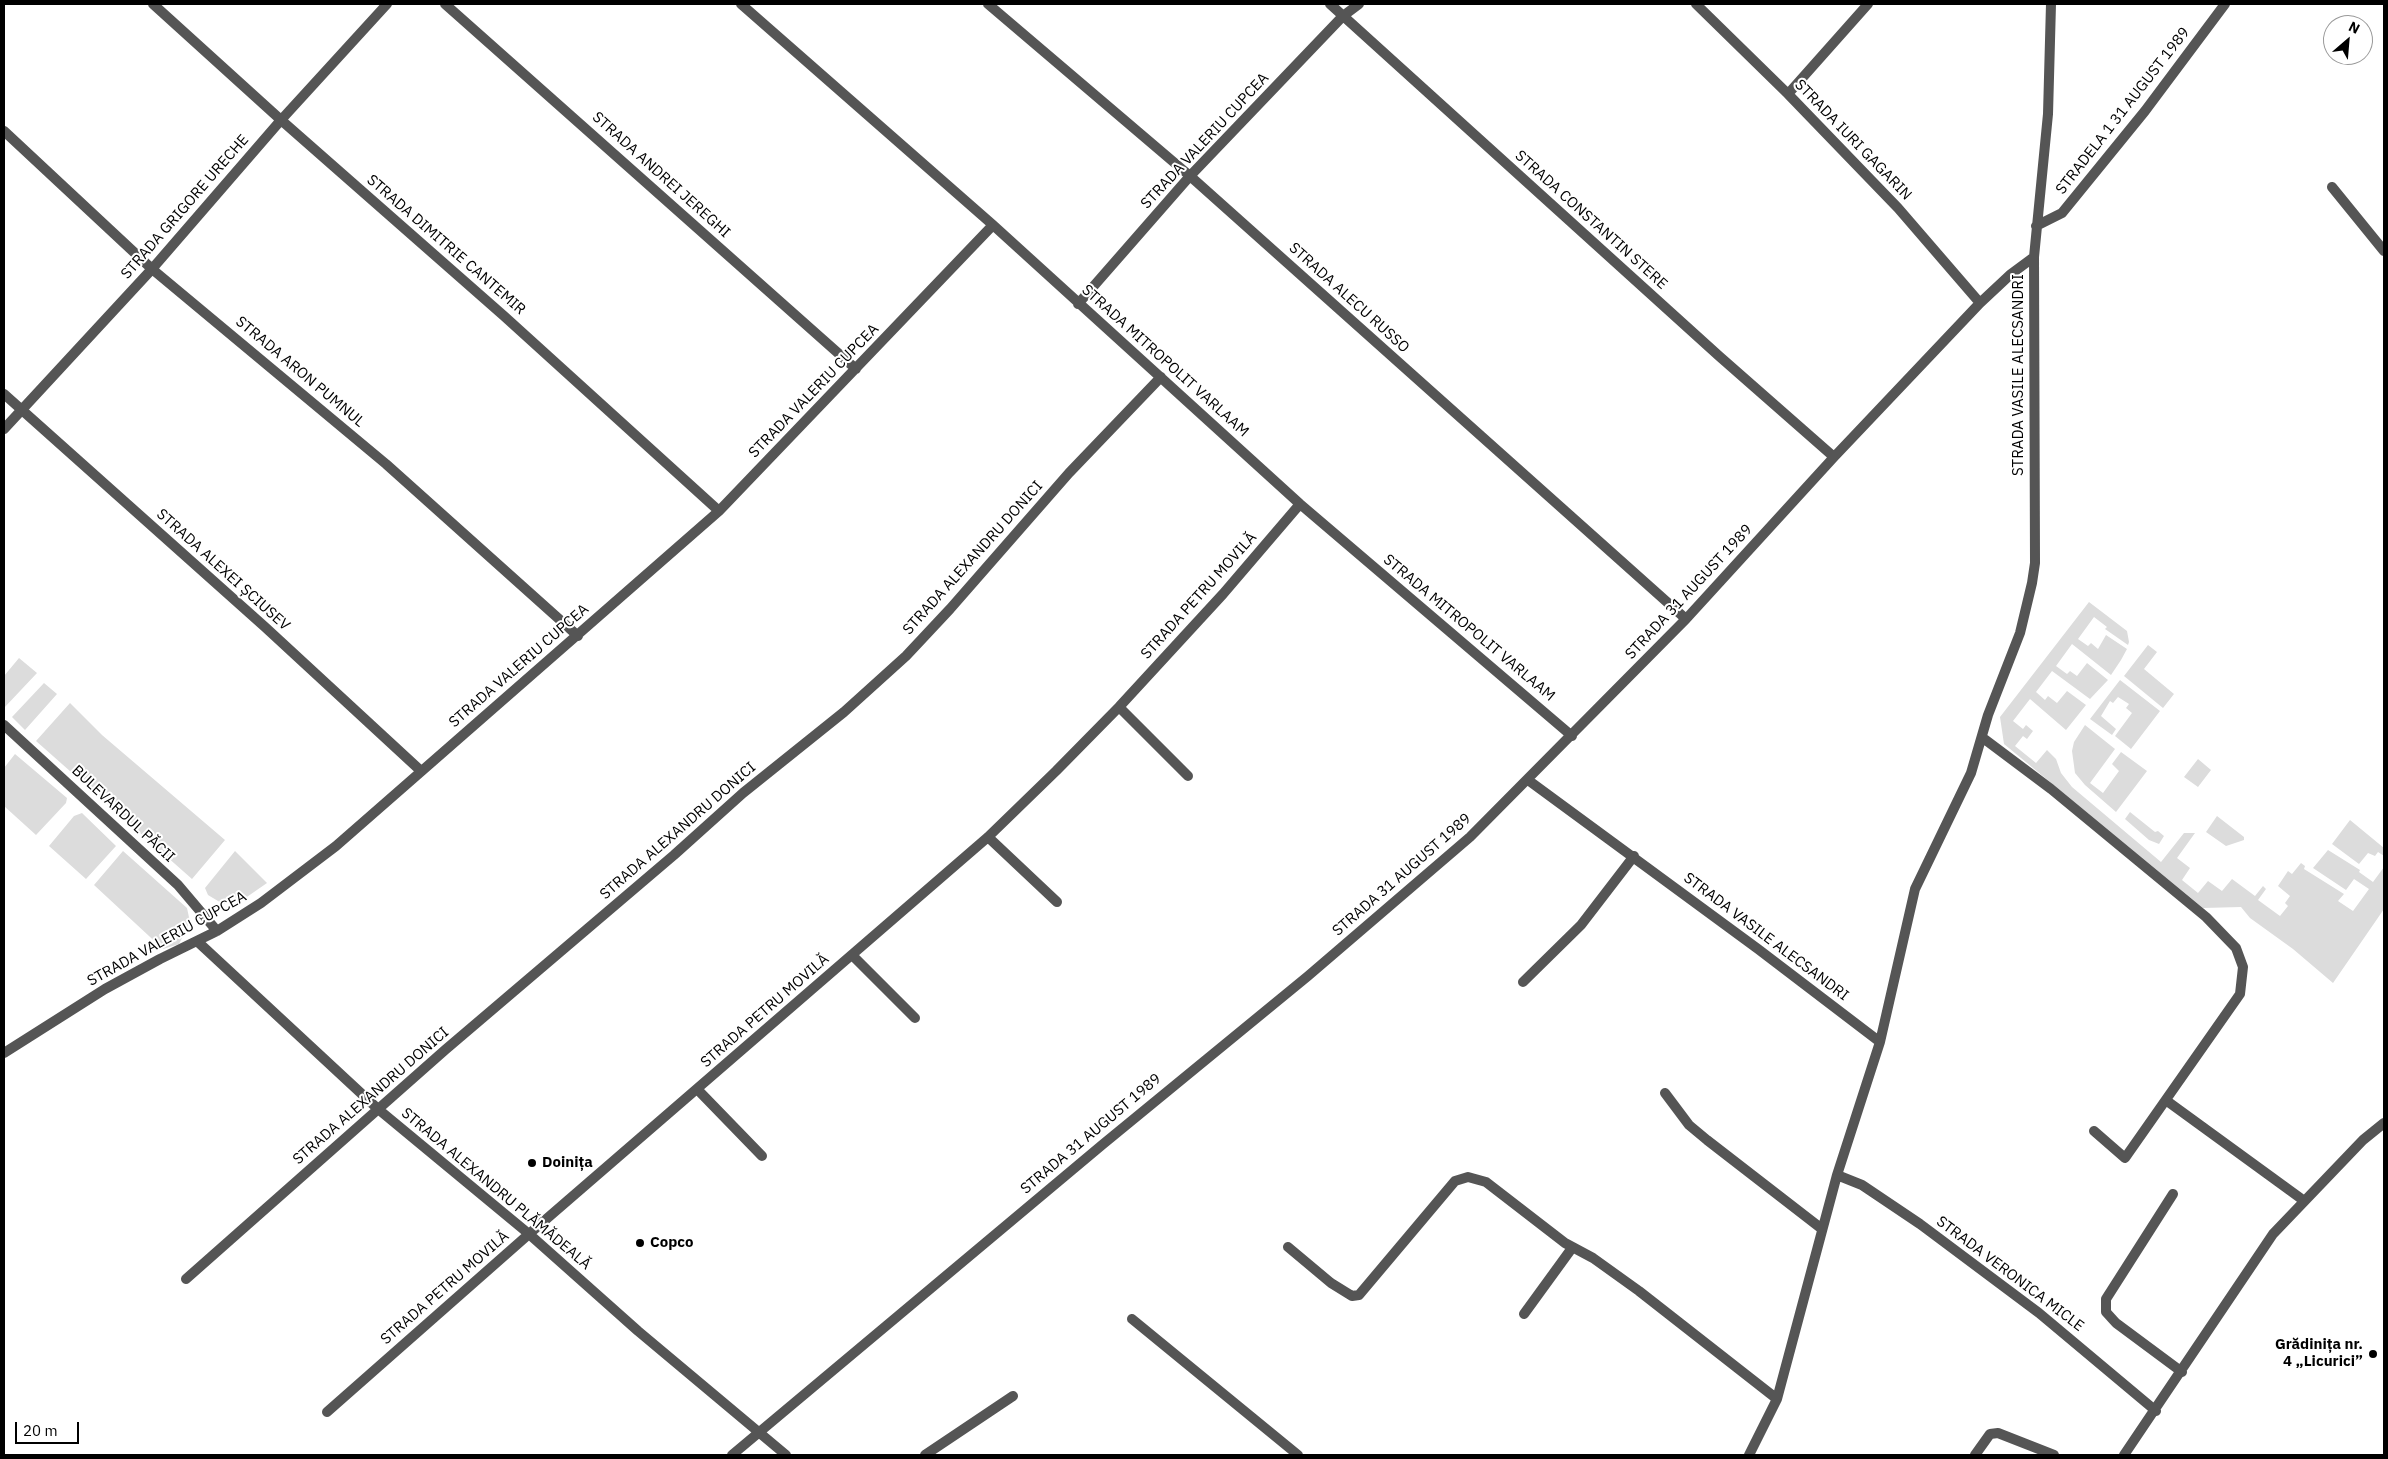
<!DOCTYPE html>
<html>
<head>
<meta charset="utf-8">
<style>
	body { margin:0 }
	#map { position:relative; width:2388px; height:1459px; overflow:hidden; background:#fff; font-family:"IBM Plex Sans",sans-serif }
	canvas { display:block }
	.frame { position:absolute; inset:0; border:5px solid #000; pointer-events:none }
	.north { position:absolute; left:2323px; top:15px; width:50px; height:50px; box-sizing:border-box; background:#fff; border:1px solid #999; border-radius:50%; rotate:27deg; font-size:14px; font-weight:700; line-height:20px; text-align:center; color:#000 }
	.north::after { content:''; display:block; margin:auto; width:18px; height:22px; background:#000; clip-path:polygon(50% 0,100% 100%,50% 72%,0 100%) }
	.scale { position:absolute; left:15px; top:1422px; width:64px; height:22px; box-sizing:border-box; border:2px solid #000; border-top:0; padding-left:6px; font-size:15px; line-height:18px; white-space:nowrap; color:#000; -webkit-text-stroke:4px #fff; paint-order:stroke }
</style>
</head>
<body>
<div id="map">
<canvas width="2388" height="1459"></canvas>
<div class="frame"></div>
<div class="north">N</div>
<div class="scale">20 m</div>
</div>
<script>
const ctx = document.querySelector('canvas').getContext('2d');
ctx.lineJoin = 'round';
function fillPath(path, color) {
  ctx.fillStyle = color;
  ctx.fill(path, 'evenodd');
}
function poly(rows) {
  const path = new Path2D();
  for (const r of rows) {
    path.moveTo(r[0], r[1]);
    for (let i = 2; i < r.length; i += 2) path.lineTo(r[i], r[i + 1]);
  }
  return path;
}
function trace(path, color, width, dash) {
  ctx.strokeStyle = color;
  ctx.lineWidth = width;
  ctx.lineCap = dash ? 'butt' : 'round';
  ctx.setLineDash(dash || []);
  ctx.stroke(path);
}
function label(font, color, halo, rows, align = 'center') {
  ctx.font = font + ' "IBM Plex Sans",sans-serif';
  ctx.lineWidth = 4;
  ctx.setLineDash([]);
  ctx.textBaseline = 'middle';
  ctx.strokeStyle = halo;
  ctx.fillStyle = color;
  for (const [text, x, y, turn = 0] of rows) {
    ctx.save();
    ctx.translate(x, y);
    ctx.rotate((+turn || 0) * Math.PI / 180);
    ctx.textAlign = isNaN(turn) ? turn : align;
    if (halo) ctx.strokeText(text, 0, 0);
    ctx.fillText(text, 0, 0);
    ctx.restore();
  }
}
const green = poly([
	[2089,602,2127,631,2129,642,2128,645,2105,629,2107,627,2094,617,2078,639,2088,646,2091,643,2098,649,2106,635,2127,649,2121,660,2111,675,2072,644,2056,666,2067,674,2070,671,2077,676,2087,663,2108,680,2090,699,2052,671,2036,692,2045,700,2048,696,2057,703,2067,691,2086,705,2066,730,2030,699,2013,721,2023,729,2026,725,2033,731,2027,739,2023,736,2015,746,2036,763,2047,750,2056,759,2061,773,2072,787,2161,862,2184,833,2195,833,2177,858,2190,868,2182,880,2198,893,2208,881,2222,891,2232,879,2255,896,2263,886,2266,889,2258,900,2280,916,2288,906,2285,903,2290,896,2278,886,2288,871,2292,874,2301,863,2305,866,2304,869,2344,894,2338,901,2353,911,2369,889,2354,879,2346,890,2313,868,2328,850,2360,870,2359,872,2373,882,2384,867,2384,909,2333,983,2293,949,2250,918,2241,907,2203,908,2004,744,2000,717],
	[2148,645,2157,652,2144,669,2174,694,2163,708,2124,676],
	[19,658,37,673,4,708,4,676],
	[2120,680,2160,711,2131,749,2115,736,2132,713,2126,708,2129,704,2118,697,2113,703,2110,701,2101,716,2116,729,2112,735,2090,719],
	[44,683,57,694,25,730,12,717],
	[70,703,102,735,225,840,192,879,36,741],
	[2085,725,2115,749,2090,783,2103,793,2119,771,2112,764,2121,752,2147,771,2116,812,2085,785,2075,773,2072,751,2074,742],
	[15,754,67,798,66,803,36,835,4,806,4,768],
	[2198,759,2211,770,2198,787,2184,777],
	[2130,812,2155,832,2158,831,2164,836,2159,844,2149,840,2125,819],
	[82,813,116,846,86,879,49,846,74,816],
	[2217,816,2244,837,2244,840,2226,846,2206,832],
	[2350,820,2384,848,2384,856,2378,852,2375,856,2368,853,2359,864,2332,844],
	[123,851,187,908,190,922,179,944,163,949,94,885],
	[235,851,267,883,241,901,223,904,208,895,205,888]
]);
const minor = poly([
	[153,4,281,120,504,316,719,511],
	[445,4,856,369],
	[741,4,993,225,1300,504,1572,736],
	[988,4,1190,176,1686,619],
	[1330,4,1719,356,1834,457],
	[1696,4,1788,94,1898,208,1980,303],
	[1788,94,1868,4],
	[4,131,152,269,386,464,578,636],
	[2332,187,2384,251],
	[2036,226,2062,213,2145,111,2225,4],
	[1078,304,1190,176,1343,16,1359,4],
	[4,394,265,627,421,771],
	[4,429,152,269,281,120,387,4],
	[1119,707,1188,776],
	[4,725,178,885,217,931],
	[1983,738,2051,789,2206,917,2236,948,2243,967,2240,994,2125,1158,2094,1131],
	[1528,780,1758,949,1880,1042],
	[988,837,1057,902],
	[198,942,378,1109,529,1234,638,1331,786,1455],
	[852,955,915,1018],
	[1523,982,1581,925,1634,856],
	[4,1053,105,989,160,959,217,931,261,903,336,846,719,511,993,225],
	[697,1089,762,1156],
	[1665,1093,1689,1125,1707,1140,1822,1229],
	[2167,1101,2303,1200],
	[1837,1175,1862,1185,1920,1224,2039,1313,2156,1411],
	[2173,1194,2106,1299,2106,1312,2116,1323,2182,1372],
	[1288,1247,1331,1283,1352,1296,1359,1295,1455,1181,1468,1177,1486,1182,1565,1243,1593,1258,1639,1291,1777,1399],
	[186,1279,445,1050,674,855,743,793,844,712,906,656,950,609,1069,473,1161,377],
	[1524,1314,1572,1248],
	[1132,1319,1298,1455],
	[327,1412,529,1234,988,837,1056,771,1119,707,1223,594,1300,504],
	[732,1455,1102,1145,1308,976,1470,837,1686,619,1834,457,1980,303,2011,274,2034,257],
	[925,1455,1013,1396],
	[1749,1455,1777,1399,1837,1175,1880,1042,1915,889,1971,773,1988,715,2020,633,2032,583,2035,563,2034,257,2048,114,2051,4],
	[1975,1455,1990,1434,1998,1433,2054,1455],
	[2124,1455,2273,1234,2363,1140,2384,1123]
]);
const markers = [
	[532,1163,5,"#000"],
	[640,1243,5,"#000"],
	[2373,1354,5,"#000"]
];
const streetNames = [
	["STRADELA 1 31 AUGUST 1989",2123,111,-52],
	["STRADA IURI GAGARIN",1853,140,46],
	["STRADA VALERIU CUPCEA",1205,141,-47],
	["STRADA ANDREI JEREGHI",661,175,42],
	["STRADA GRIGORE URECHE",185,207,-49],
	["STRADA CONSTANTIN STERE",1591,220,42],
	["STRADA DIMITRIE CANTEMIR",446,245,41],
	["STRADA ALECU RUSSO",1349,298,42],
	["STRADA MITROPOLIT VARLAAM",1165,361,42],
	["STRADA ARON PUMNUL",300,372,40],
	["STRADA VASILE ALECSANDRI",2019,375,-90],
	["STRADA VALERIU CUPCEA",814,391,-46],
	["STRADA ALEXANDRU DONICI",973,558,-48],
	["STRADA ALEXEI ȘCIUSEV",223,570,42],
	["STRADA 31 AUGUST 1989",1689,592,-47],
	["STRADA PETRU MOVILĂ",1199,596,-48],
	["STRADA MITROPOLIT VARLAAM",1469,628,40],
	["STRADA VALERIU CUPCEA",519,666,-41],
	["BULEVARDUL PĂCII",123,814,43],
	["STRADA ALEXANDRU DONICI",678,831,-41],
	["STRADA 31 AUGUST 1989",1402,875,-41],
	["STRADA VASILE ALECSANDRI",1766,937,37],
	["STRADA VALERIU CUPCEA",167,939,-29],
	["STRADA PETRU MOVILĂ",765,1011,-41],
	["STRADA ALEXANDRU DONICI",371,1096,-41],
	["STRADA 31 AUGUST 1989",1091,1134,-40],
	["STRADA ALEXANDRU PLĂMĂDEALĂ",496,1189,40],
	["STRADA VERONICA MICLE",2010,1274,37],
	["STRADA PETRU MOVILĂ",445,1288,-41]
];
const poiNames = [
	["Doinița",542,1163],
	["Copco",650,1243],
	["Grădinița nr.",2363,1345,"right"],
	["4 „Licurici”",2363,1362,"right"]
];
fillPath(green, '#dcdcdc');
trace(minor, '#555', 10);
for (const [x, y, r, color] of markers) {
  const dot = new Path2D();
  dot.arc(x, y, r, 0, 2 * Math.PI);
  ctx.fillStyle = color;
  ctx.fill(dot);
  trace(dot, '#fff', 2);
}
label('15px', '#000', '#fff', streetNames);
label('bold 15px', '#000', '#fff', poiNames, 'left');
</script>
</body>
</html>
